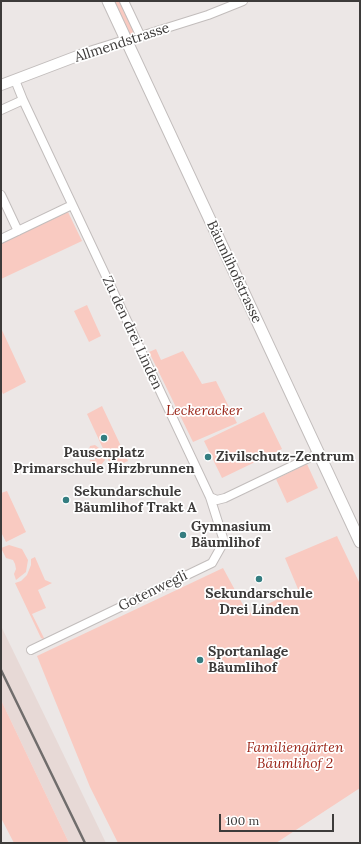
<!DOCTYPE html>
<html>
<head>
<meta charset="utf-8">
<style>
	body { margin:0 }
	#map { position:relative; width:361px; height:844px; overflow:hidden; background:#ece7e6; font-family:Lora,serif }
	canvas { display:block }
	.frame { position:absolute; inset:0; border:2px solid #3d3b3a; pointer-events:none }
	.scale { position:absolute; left:219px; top:814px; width:115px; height:18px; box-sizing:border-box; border:2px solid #3d3b3a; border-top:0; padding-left:5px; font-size:12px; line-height:14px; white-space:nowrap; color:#3d3b3a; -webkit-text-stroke:3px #fff; paint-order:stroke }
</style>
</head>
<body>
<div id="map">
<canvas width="361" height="844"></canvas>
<div class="frame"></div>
<div class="scale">100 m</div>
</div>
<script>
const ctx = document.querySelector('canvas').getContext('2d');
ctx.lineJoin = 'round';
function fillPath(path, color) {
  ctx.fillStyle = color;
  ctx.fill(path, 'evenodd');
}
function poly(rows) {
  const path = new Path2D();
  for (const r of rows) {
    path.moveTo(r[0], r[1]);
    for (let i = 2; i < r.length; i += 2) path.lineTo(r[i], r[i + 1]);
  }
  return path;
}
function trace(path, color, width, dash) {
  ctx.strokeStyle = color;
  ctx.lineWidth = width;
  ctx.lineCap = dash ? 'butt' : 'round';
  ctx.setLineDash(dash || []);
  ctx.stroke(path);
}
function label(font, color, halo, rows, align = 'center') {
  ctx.font = font + ' Lora,serif';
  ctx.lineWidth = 3.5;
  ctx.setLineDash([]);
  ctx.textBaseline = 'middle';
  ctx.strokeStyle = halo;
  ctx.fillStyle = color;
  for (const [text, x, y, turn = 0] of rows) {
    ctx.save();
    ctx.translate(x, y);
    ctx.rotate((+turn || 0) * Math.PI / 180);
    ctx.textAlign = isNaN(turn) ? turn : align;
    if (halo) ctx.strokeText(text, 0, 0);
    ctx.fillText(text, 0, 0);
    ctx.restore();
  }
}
const built = poly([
	[1,626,55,737,106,843,69,843,1,700]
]);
const green = poly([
	[108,1,124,1,141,37,125,41],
	[68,212,82,241,1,279,1,243],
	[87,305,101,336,89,342,74,311],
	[1,328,26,382,3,394,1,390],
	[156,349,161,360,183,351,202,384,216,381,237,423,193,442,149,352],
	[102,406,128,461,112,468,87,414],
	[264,412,282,449,222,478,204,441],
	[95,445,99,448,105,460,101,465,96,466,89,460,95,460,95,457,89,453,89,449,90,446],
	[307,464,318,488,287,503,276,479],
	[7,491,26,532,6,542,1,532,1,493],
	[337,536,360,584,360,788,276,843,118,843,90,787,37,656,223,568,248,614,298,589,285,558],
	[9,545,22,549,28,560,26,572,16,580,14,574,16,569,15,564,13,560,6,558,1,548],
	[35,557,45,580,52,583,38,590,46,608,32,614,45,640,41,638,15,583,21,581,27,575,31,565,31,559],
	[1,700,69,843,14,843,1,818]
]);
const minor = poly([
	[124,1,141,37],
	[125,41,208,15,243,1],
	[15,80,23,100,210,497,223,538,221,547,212,563,31,650],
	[1,110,23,100],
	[1,195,18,231],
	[1,239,72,205],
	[210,497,217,500,225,498,319,453]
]);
const tertiary = poly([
	[1,85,80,55,125,41]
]);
const secondary = poly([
	[108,1,360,542]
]);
const rail = poly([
	[1,670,85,843]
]);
const markers = [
	[104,438,4,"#347d80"],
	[208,457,4,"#347d80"],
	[66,500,4,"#347d80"],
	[183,535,4,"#347d80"],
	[259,579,4,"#347d80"],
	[200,660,4,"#347d80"]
];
const streetNames = [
	["Allmendstrasse",122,43,-18],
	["Bäumlihofstrasse",234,272,65],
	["Zu den drei Linden",132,333,65],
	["Gotenwegli",153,591,-26]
];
const parkNames = [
	["Leckeracker",204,411],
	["Familiengärten",295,748],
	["Bäumlihof 2",295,764]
];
const poiNames = [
	["Pausenplatz",104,453,"center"],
	["Primarschule Hirzbrunnen",104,469,"center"],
	["Zivilschutz-Zentrum",216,457],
	["Sekundarschule",74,492],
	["Bäumlihof Trakt A",74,508],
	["Gymnasium",191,527],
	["Bäumlihof",191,543],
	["Sekundarschule",259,594,"center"],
	["Drei Linden",259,610,"center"],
	["Sportanlage",208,652],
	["Bäumlihof",208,668]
];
fillPath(built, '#e7d9d6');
fillPath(green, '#f9cac1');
trace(minor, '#c2bdbc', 10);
trace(tertiary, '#c2bdbc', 12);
trace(secondary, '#c2bdbc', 13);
trace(minor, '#fff', 8);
trace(tertiary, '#fff', 10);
trace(secondary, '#fff', 11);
trace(rail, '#706d6c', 2.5);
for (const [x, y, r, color] of markers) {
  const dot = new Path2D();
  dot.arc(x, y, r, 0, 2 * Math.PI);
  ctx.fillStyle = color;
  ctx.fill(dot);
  trace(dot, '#fff', 1.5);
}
label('14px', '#3d3b3a', '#fff', streetNames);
label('italic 14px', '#9a2518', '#fff', parkNames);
label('bold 14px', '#3d3b3a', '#fff', poiNames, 'left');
</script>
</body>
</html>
